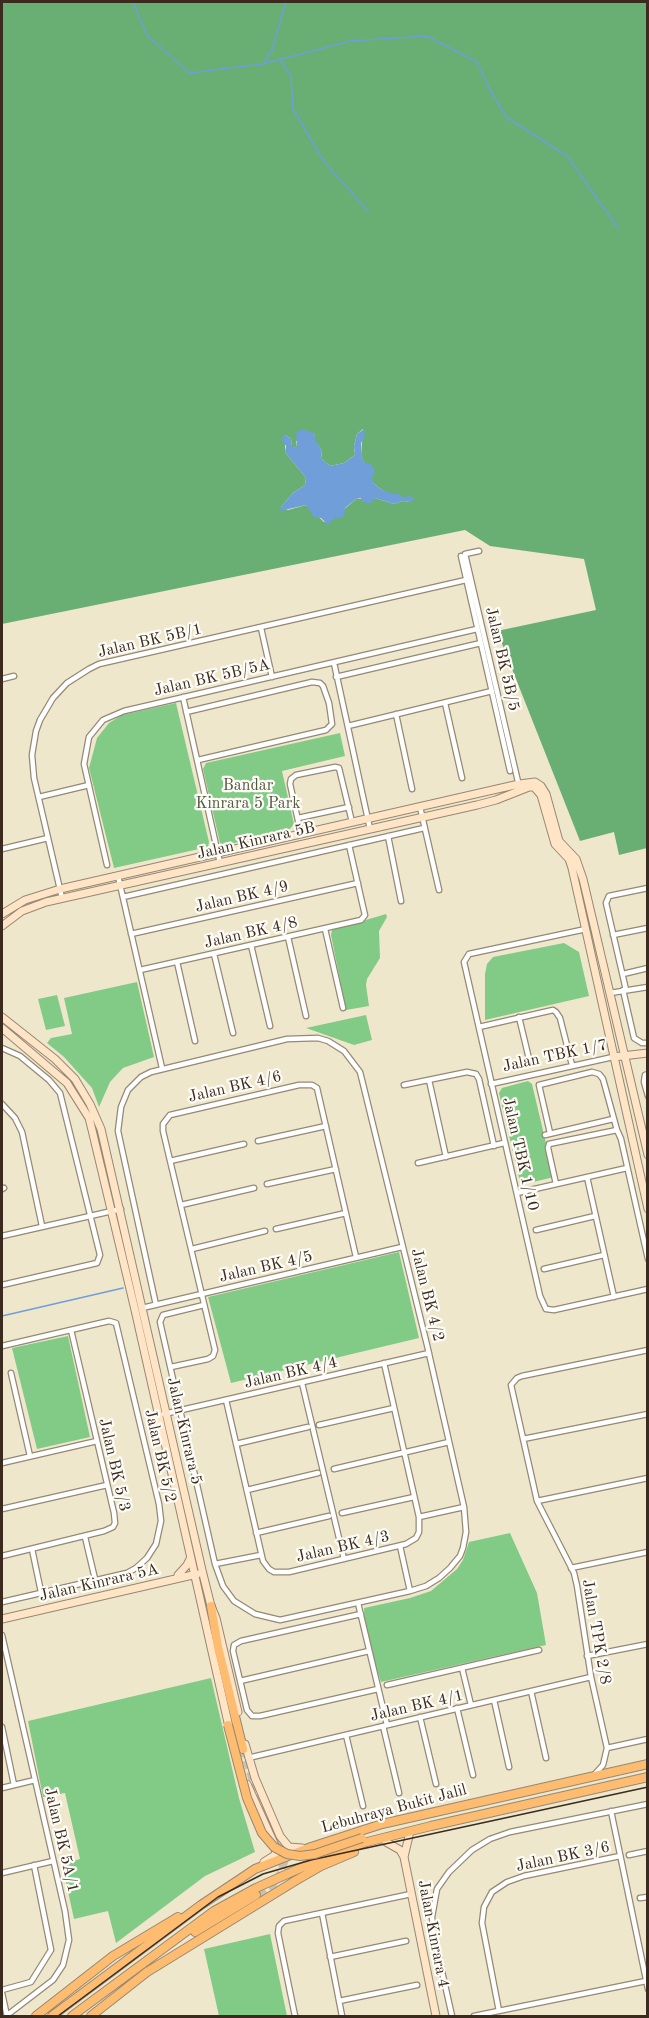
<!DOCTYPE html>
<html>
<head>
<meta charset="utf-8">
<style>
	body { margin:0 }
	#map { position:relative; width:649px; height:2018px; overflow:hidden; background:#efe7cc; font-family:"Old Standard TT",serif }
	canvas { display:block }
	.frame { position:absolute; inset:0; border:3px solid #3b2a1e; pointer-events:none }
</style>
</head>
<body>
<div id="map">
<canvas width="649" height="2018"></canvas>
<div class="frame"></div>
</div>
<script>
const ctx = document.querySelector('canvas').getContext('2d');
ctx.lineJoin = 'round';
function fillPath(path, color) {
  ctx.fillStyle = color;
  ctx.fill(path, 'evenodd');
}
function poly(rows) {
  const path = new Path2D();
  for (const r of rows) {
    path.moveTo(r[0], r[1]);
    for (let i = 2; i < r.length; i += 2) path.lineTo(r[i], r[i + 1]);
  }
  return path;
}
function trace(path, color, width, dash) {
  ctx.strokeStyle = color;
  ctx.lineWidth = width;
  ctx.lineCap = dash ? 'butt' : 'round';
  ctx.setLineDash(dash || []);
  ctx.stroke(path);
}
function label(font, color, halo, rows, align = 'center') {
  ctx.font = font + ' "Old Standard TT",serif';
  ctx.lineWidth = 4.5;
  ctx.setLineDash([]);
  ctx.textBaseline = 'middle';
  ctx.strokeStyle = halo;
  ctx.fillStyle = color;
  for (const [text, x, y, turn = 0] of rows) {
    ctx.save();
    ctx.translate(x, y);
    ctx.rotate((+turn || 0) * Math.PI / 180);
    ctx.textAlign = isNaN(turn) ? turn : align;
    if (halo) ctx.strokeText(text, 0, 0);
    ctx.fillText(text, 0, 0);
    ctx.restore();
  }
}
const green = poly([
	[176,703,209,842,208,847,114,868,89,768,97,738,109,723,122,715],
	[340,733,345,756,282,771,294,824,289,830,222,846,220,843,203,769,206,763],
	[386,914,387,917,379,931,380,958,367,979,366,985,369,1006,346,1010,331,935,332,930],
	[564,943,579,952,589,996,485,1020,485,974,487,964,493,957],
	[137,982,154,1057,123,1068,110,1082,99,1107,92,1088,64,1057,47,1043,51,1038,72,1034,64,998],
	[57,995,65,1026,46,1030,38,999],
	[366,1015,372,1040,354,1045,306,1028],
	[528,1081,532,1084,554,1177,525,1184,520,1182,499,1093,502,1088],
	[399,1252,419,1338,231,1383,208,1297],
	[68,1336,90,1437,37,1449,12,1348],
	[510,1533,537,1593,546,1645,381,1682,365,1633,364,1608,410,1598,431,1591,457,1569,463,1560,469,1542],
	[211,1678,239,1798,255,1852,205,1876,116,1943,108,1911,74,1919,62,1864,80,1859,65,1793,43,1797,28,1721],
	[270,1934,287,2016,219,2016,204,1949]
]);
const forest = poly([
	[2,2,647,2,647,848,619,855,614,832,580,841,497,631,596,610,584,559,490,546,465,530,2,624],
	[363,429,361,455,373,483,382,490,410,502,403,501,394,504,375,498,356,499,333,519,324,522,306,505,288,510,281,507,293,493,305,485,306,478,285,452,285,435,291,439,292,447,295,448,297,447,296,441,314,433,315,441,321,449,322,459,330,466,344,463,355,455,354,446,357,434]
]);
const water = poly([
	[302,429,314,433,316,441,321,449,322,459,330,466,344,463,355,455,354,446,357,434,364,429,365,436,361,443,361,455,365,463,371,464,375,472,372,477,373,483,382,490,387,491,392,494,399,494,404,498,409,496,414,498,414,500,410,502,403,501,394,504,375,498,371,503,362,502,361,498,356,499,345,508,344,517,333,519,328,525,321,518,314,517,306,505,280,511,281,507,293,493,305,485,306,478,285,452,286,446,281,438,285,435,291,439,292,446,295,448,297,446,296,433]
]);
const stream = poly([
	[133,2,147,35,189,73,263,64,350,41,427,36,477,62,488,86,506,117,567,156,618,228],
	[281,61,291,76,293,109,324,162,368,211],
	[264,63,272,50,286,2],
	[2,1316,123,1288]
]);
const highwayTunnel = poly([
	[243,1749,256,1790,283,1849,285,1859,280,1875,273,1884,256,1895]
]);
const street = poly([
	[479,551,465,554,519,786],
	[461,556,510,771],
	[261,628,272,677],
	[334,663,370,829],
	[336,677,481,643],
	[2,679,14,676],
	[183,697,220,863],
	[445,703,462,778],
	[186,712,312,682,320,683,323,686,329,703,332,724,326,730,198,760],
	[396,714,412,789],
	[348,726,492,691],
	[39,797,89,785],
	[420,807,439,890],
	[298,818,349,807],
	[301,834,290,784,291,779,296,775,335,767,339,768,352,822],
	[388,836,401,901],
	[2,849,48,838],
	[107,865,84,764,89,737,103,720,124,711,477,629],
	[118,876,162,1068],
	[123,897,424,828],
	[62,898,34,778,32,755,36,731,40,720,53,698,67,683,89,669,99,664,466,580],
	[325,929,343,1008],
	[586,929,469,954,464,962,540,1296,546,1309,554,1310,648,1289],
	[131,934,358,883],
	[613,935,648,928],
	[288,937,306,1016],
	[251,945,270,1026],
	[214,954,233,1033],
	[177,962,195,1041],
	[140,970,361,920,365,915,364,911,349,845],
	[623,974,648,968],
	[623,990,634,1038,642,1043,648,1043],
	[626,990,606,903,609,896,648,888],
	[610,993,648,987],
	[519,1017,530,1063],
	[479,1027,553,1010,556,1012,560,1018,572,1065],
	[2,1048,20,1056,49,1080,60,1093,100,1255,97,1263,2,1285],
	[648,1074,645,1075,644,1082,648,1096],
	[429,1080,446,1157],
	[491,1084,613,1057],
	[404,1085,467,1072,476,1074,479,1079,494,1146],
	[2,1104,15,1118,22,1132,42,1226],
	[550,1133,539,1085,592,1072,599,1074,603,1079,617,1130],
	[545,1135,613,1119],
	[258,1141,326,1126],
	[170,1161,244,1144],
	[418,1163,504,1143],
	[587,1177,614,1297],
	[267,1184,336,1169],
	[556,1184,548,1148,549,1144,617,1130,621,1139,648,1259],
	[2,1189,4,1188],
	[517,1193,627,1168],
	[181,1205,254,1188],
	[276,1229,346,1213],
	[536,1230,595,1216],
	[2,1236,121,1209],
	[192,1249,265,1231],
	[544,1269,604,1255],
	[156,1305,118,1131,121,1107,128,1090,141,1077,151,1072,287,1039,318,1038,328,1041,344,1051,360,1072,363,1084,427,1345,464,1507,466,1532,463,1548,460,1556,450,1568,439,1578,426,1586,410,1591,280,1620,255,1614,234,1601,223,1586,215,1564,160,1322,163,1315,204,1305],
	[142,1308,402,1247],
	[2,1346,109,1321,116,1323,159,1504,161,1521,156,1544,147,1558,136,1568,127,1573,2,1602],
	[171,1367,208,1359,213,1356,215,1350,163,1131,163,1124,170,1115,299,1085,312,1085,317,1088,356,1257],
	[11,1373,30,1456],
	[302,1383,344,1559],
	[226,1400,263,1561,269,1569,274,1572,289,1572,406,1544,416,1538,419,1532,419,1517,384,1363],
	[164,1414,429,1353],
	[319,1425,394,1408],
	[523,1439,648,1414],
	[236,1444,308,1427],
	[2,1463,97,1441],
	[334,1469,449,1442],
	[247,1490,318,1473],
	[537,1501,648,1478],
	[2,1509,107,1485],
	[342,1513,414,1497],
	[419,1517,464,1507],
	[256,1533,329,1516],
	[85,1537,95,1579],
	[400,1546,410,1591],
	[32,1549,41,1592],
	[2,1556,104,1531,113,1527,115,1523,114,1513,71,1330],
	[215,1564,261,1555],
	[571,1568,648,1552],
	[358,1603,387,1725],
	[361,1614,241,1641,234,1645,233,1651,247,1710,252,1716,260,1716,378,1689],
	[2,1635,65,1911,69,1940,63,1965,53,1980,6,2016],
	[587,1656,648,1644],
	[462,1668,471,1705],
	[240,1681,369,1651],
	[387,1685,539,1650],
	[531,1691,546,1758],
	[494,1700,509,1767],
	[457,1708,473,1775],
	[420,1717,436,1784],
	[383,1726,399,1793],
	[2,1727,14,1785],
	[346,1735,363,1806],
	[607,1748,648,1739],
	[248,1758,591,1677],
	[594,1775,603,1765,607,1748,591,1677,577,1586,574,1573,537,1501,511,1385,517,1378,522,1376,648,1350],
	[2,1788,35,1780],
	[611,1811,648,1989],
	[629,1855,648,1851],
	[2,1873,53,1861],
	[640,1898,648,1897],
	[322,1913,342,2016],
	[330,1957,406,1941],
	[2,1990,31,1982,51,1950,34,1865],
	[2,1993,7,2016],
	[339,2001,417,1985],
	[499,2011,482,1923,484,1907,492,1892,507,1882,524,1876,620,1856],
	[295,2016,278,1933,279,1926,284,1921,411,1894],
	[452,2016,434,1936,432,1917,437,1889,449,1872,472,1850,490,1839,510,1832,648,1804],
	[474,2016,646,1981]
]);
const secondary = poly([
	[2,914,25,900,60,889,519,784,535,782,541,786,546,794,559,841,576,859,583,879,648,1155],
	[2,926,22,911,46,902,477,805,496,800,529,787,534,787,541,795,555,844,569,859,572,868,648,1209],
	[2,1017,55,1059,75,1079,90,1104,101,1129,202,1570,211,1606,216,1618,238,1712],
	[2,1028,67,1083,89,1118,92,1130,135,1310,229,1727],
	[613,1057,648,1053],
	[178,1575,187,1565,190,1559],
	[2,1619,197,1574],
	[245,1744,255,1778,280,1836,289,1847,302,1848],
	[247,1784,276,1848,275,1855,264,1862],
	[409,1836,404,1857,436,2016],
	[386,1842,400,1850,404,1857]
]);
const highway = poly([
	[211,1606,218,1647,243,1749],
	[195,1932,256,1895],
	[36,2016,113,1956,178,1917],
	[52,2016,201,1905,255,1869,311,1847,382,1824,648,1764],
	[72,2016,214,1911,256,1888,334,1853,367,1842,431,1826,648,1777],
	[91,2016,147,1972,295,1881,321,1866,354,1852]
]);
const tram = poly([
	[58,2016,218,1897,263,1874,311,1860,648,1787]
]);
const highwayBridge = poly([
	[228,1725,247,1798,262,1833,274,1847,287,1854,300,1856,315,1854,362,1838]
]);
const streetNames = [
	["Jalan BK 5B/1",150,641,-13],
	["Jalan BK 5B/5",502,659,77],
	["Jalan BK 5B/5A",212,678,-13],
	["Jalan Kinrara 5B",256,841,-13],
	["Jalan BK 4/9",242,897,-13],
	["Jalan BK 4/8",251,933,-13],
	["Jalan TBK 1/7",555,1056,-12],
	["Jalan BK 4/6",235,1087,-13],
	["Jalan TBK 1/10",520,1154,77],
	["Jalan BK 4/5",266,1267,-13],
	["Jalan BK 4/2",427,1295,76],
	["Jalan BK 4/4",291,1373,-13],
	["Jalan Kinrara 5",184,1431,77],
	["Jalan BK 5/2",160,1456,77],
	["Jalan BK 5/3",114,1465,77],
	["Jalan BK 4/3",343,1547,-13],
	["Jalan Kinrara 5A",99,1583,-13],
	["Jalan TPK 2/8",596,1632,80],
	["Jalan BK 4/1",417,1706,-13],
	["Lebuhraya Bukit Jalil",394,1809,-15],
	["Jalan BK 5A/1",61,1840,77],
	["Jalan BK 3/6",563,1857,-12],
	["Jalan Kinrara 4",433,1934,79]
];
const parkNames = [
	["Bandar",248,786],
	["Kinrara 5 Park",248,804]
];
fillPath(green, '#82cb87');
fillPath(forest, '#69af74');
fillPath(water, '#709ed8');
trace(stream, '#709ed8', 1.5);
trace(highwayTunnel, '#cbc1a9', 8, [8, 4]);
trace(street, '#958875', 7);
trace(secondary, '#958875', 9);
trace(highway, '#958875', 10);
trace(street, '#fff', 4.5);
trace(secondary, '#ffe4c6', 7);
trace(highway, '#febc70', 8);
trace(tram, '#3b2a1e', 1.5);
trace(highwayBridge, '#958875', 10, []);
trace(highwayBridge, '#febc70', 8);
label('16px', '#3b2a1e', '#fdfcf7', streetNames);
label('16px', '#505a3e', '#fdfcf7', parkNames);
</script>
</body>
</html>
